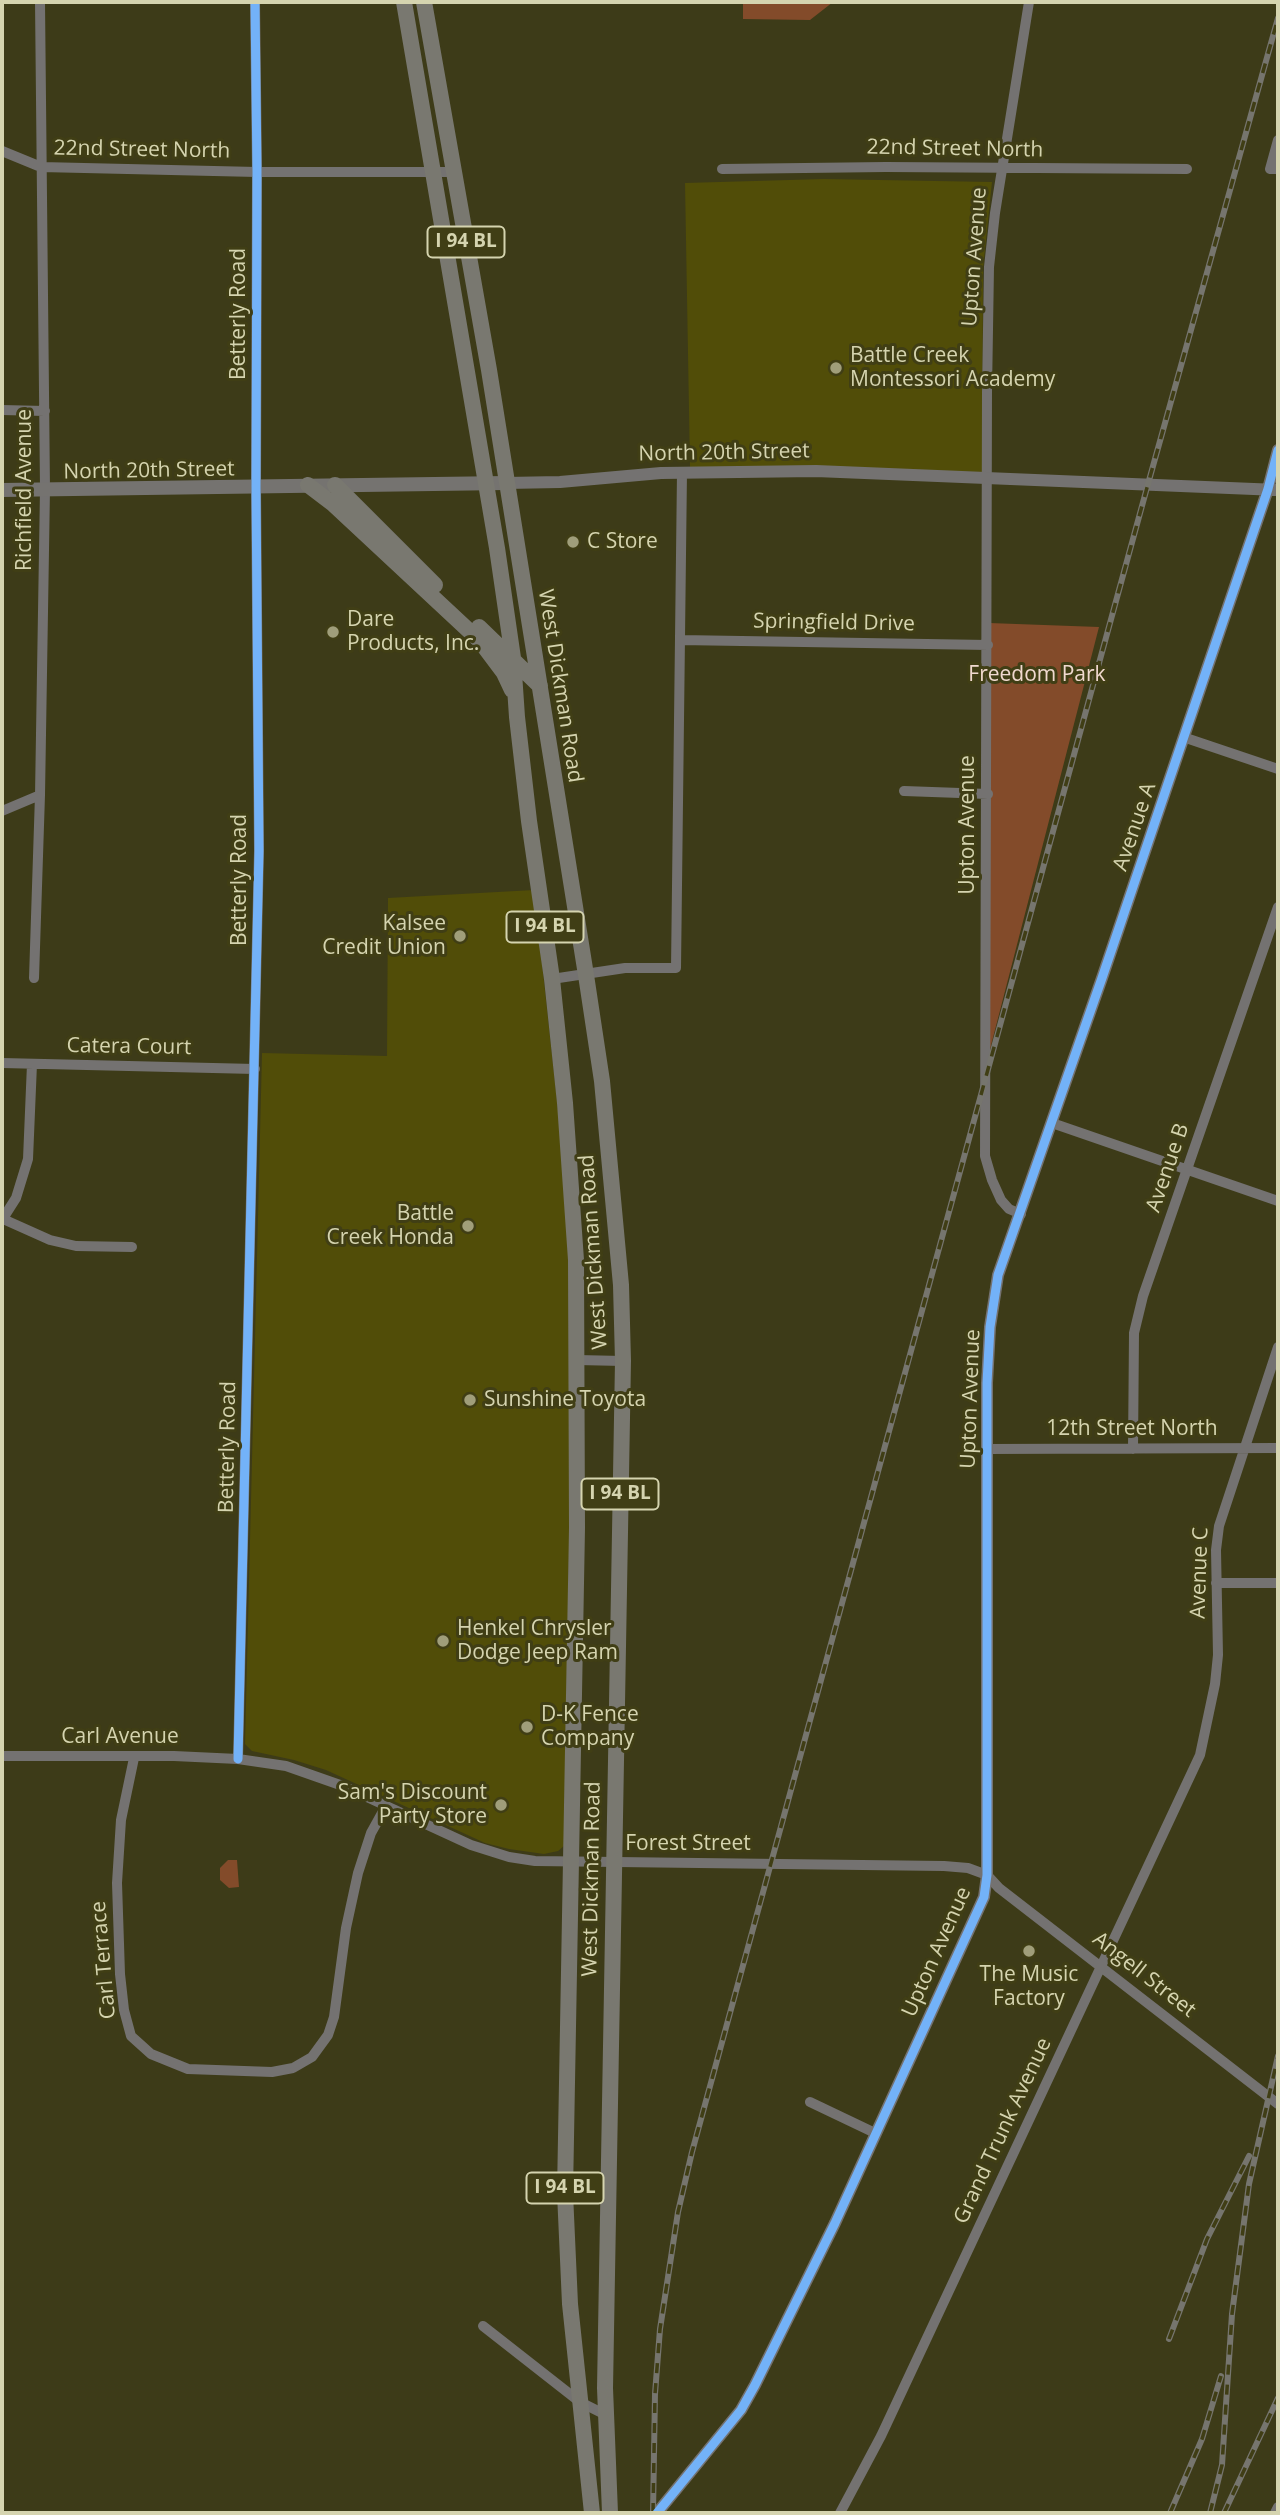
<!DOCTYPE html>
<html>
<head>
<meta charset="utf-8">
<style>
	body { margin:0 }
	#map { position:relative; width:1280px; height:2515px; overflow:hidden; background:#3d3b18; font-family:"Open Sans",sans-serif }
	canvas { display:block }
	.frame { position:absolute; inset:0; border:4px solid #d5d4af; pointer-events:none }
</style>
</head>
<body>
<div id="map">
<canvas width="1280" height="2515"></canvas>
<div class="frame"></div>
</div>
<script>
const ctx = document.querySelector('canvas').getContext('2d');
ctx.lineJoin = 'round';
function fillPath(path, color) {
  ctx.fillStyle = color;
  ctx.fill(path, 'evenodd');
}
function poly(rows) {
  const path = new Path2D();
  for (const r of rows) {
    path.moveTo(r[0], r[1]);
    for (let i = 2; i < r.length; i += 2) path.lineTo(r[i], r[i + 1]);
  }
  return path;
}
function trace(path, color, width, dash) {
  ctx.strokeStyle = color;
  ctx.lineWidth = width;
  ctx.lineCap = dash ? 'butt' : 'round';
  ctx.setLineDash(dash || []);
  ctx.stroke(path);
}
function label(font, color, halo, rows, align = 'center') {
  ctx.font = font + ' "Open Sans",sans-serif';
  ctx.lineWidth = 6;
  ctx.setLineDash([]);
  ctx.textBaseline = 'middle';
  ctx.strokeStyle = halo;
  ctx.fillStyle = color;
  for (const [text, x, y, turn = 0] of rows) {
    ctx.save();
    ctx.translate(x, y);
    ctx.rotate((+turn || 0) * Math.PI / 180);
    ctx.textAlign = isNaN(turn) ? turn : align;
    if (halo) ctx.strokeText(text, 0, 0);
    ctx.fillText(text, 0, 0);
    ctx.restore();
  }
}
const built = poly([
	[824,179,992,182,983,268,982,472,690,467,685,183],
	[534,890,567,1193,572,1380,564,1846,558,1851,544,1854,509,1849,485,1843,326,1770,294,1760,252,1751,245,1744,262,1053,387,1056,388,898]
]);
const green = poly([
	[743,2,833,2,810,20,743,19],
	[989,623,1099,627,988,1057],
	[228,1860,237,1860,239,1887,229,1888,220,1880,220,1868]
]);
const minor = poly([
	[1278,140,1270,169,1278,169],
	[2,151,41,167,257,172,454,172],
	[722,169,886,167,1187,169],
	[2,410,45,411],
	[680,640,988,645],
	[1183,737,1278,769],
	[904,791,988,794],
	[2,811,40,795],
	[34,978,40,795,45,489,40,2],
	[552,979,625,968,676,968,682,472],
	[2,1063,255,1069],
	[1052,1123,1278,1201],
	[1021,1214,1009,1209,1001,1200,992,1180,985,1156,987,392,989,267,995,213,1029,2],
	[3,1219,50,1240,76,1246,132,1247],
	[2,1220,16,1198,28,1159,32,1064],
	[577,1360,623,1361],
	[986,1449,1278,1448],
	[1133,1449,1134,1333,1143,1296,1278,907],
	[1216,1583,1278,1583],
	[2,1756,174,1756,238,1759,286,1766,343,1786,471,1845,509,1857,535,1861,944,1866,968,1868,987,1875,999,1888,1278,2104],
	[134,1758,121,1820,117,1883,120,1974,124,2010,131,2036,151,2054,188,2069,272,2072,293,2068,312,2057,328,2035,334,2017,346,1928,358,1873,371,1833,386,1806],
	[238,1759,259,851,256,487,257,172,255,2],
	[810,2102,875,2133],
	[483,2326,580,2402,606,2415],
	[840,2513,881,2436,1200,1755,1215,1684,1218,1655,1216,1550,1219,1526,1278,1347],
	[1275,2513,1278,2507]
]);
const tertiary = poly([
	[506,483,560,482,661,473,816,471,1278,490],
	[657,2513,741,2410,755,2385,835,2223,984,1897,987,1875,987,1383,990,1327,998,1275,1102,978,1268,489,1278,450]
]);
const secondary = poly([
	[2,490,506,483]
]);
const primary = poly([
	[404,2,497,548,513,658,517,717,529,821,552,979,565,1103,576,1260,577,1528,565,2193,570,2304,592,2513],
	[424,2,489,370,586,975,602,1081,621,1285,623,1361,605,2388,610,2513],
	[308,485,333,504,480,641,504,673,512,690],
	[335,485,435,585],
	[479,627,540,686]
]);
const rail = poly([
	[1169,2339,1207,2239,1249,2156],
	[653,2513,655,2394,660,2329,678,2212,692,2152,1148,484,1278,18],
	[1170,2513,1202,2439,1221,2376],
	[1210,2513,1222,2465,1232,2314,1249,2184,1278,2056],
	[1224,2513,1278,2398]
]);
const cycleway = poly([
	[238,1759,259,851,256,487,257,172,255,2],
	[657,2513,741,2410,755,2385,835,2223,984,1897,987,1875,987,1383,990,1327,998,1275,1102,978,1268,489,1278,450]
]);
const markers = [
	[836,368,7,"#a09e7a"],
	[573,542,7,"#a09e7a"],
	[333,632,7,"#a09e7a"],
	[460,936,7,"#a09e7a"],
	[468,1226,7,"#a09e7a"],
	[470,1400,7,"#a09e7a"],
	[443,1641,7,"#a09e7a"],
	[527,1727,7,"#a09e7a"],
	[501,1805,7,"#a09e7a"],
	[1029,1951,7,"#a09e7a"]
];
const shields = [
	[466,242,77],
	[545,927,77],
	[620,1494,77],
	[565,2188,77]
];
const shieldNames = [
	["I 94 BL",466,242],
	["I 94 BL",545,927],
	["I 94 BL",620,1494],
	["I 94 BL",565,2188]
];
const streetNames = [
	["22nd Street North",955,149,1],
	["22nd Street North",142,150,1],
	["Upton Avenue",975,257,-86],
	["Betterly Road",239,314,-90],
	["North 20th Street",724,453,-1],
	["North 20th Street",149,471,-1],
	["Richfield Avenue",25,490,-90],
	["Springfield Drive",834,623,1],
	["West Dickman Road",560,686,81],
	["Upton Avenue",968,825,-90],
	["Avenue A",1135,827,-71],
	["Betterly Road",240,880,-90],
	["Catera Court",129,1047,1],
	["Avenue B",1168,1168,-71],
	["West Dickman Road",594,1252,-94],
	["Upton Avenue",971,1399,-88],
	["12th Street North",1132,1429],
	["Betterly Road",228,1447,-89],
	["Avenue C",1200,1573,-88],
	["Carl Avenue",120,1737],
	["Forest Street",688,1844],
	["West Dickman Road",592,1879,-89],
	["Upton Avenue",937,1952,-66],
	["Carl Terrace",104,1960,-95],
	["Angell Street",1144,1975,38],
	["Grand Trunk Avenue",1003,2131,-65]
];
const poiNames = [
	["Battle Creek",850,356],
	["Montessori Academy",850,380],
	["C Store",587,542],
	["Dare",347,620],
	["Products, Inc.",347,644],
	["Kalsee",446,924,"right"],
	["Credit Union",446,948,"right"],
	["Battle",454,1214,"right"],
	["Creek Honda",454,1238,"right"],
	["Sunshine Toyota",484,1400],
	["Henkel Chrysler",457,1629],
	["Dodge Jeep Ram",457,1653],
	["D-K Fence",541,1715],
	["Company",541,1739],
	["Sam's Discount",487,1793,"right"],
	["Party Store",487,1817,"right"],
	["The Music",1029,1975,"center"],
	["Factory",1029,1999,"center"]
];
const parkNames = [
	["Freedom Park",1037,675]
];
fillPath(built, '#514d08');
fillPath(green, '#834b2a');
trace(minor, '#747271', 10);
trace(tertiary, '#747271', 12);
trace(secondary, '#757370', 14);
trace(primary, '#797870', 16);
trace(rail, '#76756e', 6);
trace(rail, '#403e15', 3.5, [10]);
trace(cycleway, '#73b2f8', 9);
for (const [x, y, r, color] of markers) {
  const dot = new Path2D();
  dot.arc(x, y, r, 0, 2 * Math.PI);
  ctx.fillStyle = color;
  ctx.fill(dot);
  trace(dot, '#403e15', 2.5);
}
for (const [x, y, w] of shields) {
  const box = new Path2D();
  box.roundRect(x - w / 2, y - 15.5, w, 31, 5);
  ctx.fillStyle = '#403e15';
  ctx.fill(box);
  trace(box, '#d5d4af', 2);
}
label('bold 19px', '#d5d4af', null, shieldNames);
label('21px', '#d5d4af', '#403e15', streetNames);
label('21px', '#d5d4af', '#403e15', poiNames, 'left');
label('21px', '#f0d9cf', '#403e15', parkNames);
</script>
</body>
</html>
